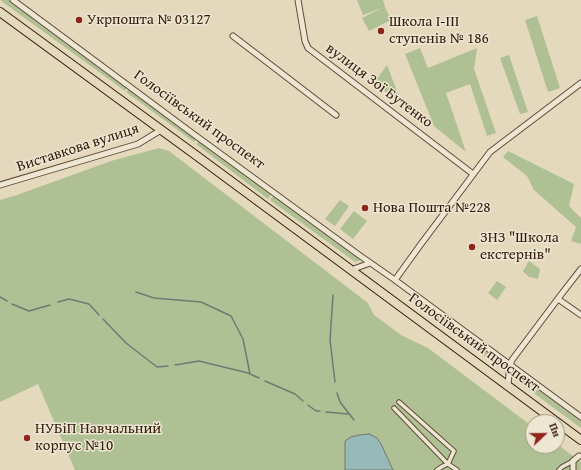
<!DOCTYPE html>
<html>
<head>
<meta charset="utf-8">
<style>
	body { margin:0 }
	#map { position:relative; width:581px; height:470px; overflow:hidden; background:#e4d9bc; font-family:"Gentium Book Plus",serif }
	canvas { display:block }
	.north { position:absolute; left:525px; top:414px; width:40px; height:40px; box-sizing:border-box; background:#ede6d3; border:1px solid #a39582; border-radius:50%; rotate:68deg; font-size:11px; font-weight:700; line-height:16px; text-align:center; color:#351c09 }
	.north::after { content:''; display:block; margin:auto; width:14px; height:18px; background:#8f2418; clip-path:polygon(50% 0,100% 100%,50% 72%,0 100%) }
</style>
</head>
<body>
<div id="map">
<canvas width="581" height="470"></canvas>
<div class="north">Пн</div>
</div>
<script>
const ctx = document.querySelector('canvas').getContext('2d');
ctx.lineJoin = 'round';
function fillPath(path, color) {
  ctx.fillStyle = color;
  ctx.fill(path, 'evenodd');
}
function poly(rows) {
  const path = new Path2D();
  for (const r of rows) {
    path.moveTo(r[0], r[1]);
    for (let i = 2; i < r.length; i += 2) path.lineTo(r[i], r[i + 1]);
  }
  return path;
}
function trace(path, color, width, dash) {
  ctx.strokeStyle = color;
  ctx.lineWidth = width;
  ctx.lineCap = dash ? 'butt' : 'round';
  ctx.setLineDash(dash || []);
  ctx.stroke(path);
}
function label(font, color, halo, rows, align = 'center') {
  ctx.font = font + ' "Gentium Book Plus",serif';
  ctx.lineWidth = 3;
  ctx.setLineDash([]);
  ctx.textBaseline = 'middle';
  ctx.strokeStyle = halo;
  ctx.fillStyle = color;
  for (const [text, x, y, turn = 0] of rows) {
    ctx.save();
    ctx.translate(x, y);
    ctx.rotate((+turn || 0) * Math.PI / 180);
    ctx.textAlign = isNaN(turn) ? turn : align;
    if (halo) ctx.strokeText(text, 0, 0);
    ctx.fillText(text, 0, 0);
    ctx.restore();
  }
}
const green = poly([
	[0,0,9,0,127,87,125,91],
	[357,0,383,0,385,7,391,20,369,31,362,18,382,8,363,15],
	[537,16,560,88,548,92,525,20],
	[420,48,428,68,477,48,474,69,496,133,487,136,470,84,446,93,466,152,434,126,405,54],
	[509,55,528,112,520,114,500,58],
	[387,65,402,104,374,83],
	[129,89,197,139,194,142,126,92],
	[199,141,272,194,268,199,196,144],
	[159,148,169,151,368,303,374,315,401,335,428,348,533,427,533,446,557,446,557,444,581,462,581,470,75,470,38,384,0,402,0,200,17,195,111,161],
	[508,151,574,184,569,206,581,218,581,244,571,241,576,227,534,190,527,176,503,157],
	[274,195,361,260,355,262,270,200],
	[340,200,349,206,335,226,325,219],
	[354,211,367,221,353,239,340,229],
	[529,261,540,269,538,279,529,277,523,271],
	[497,281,506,287,497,300,488,293],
	[435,313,471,339,467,344,432,318],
	[473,341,504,363,505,371,470,346],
	[512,369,581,420,581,428,512,377]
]);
const water = poly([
	[369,434,377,438,381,444,393,470,345,470,345,441,351,437,359,435,369,434]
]);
const stream = poly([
	[136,292,154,298,201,302,231,316,243,339,250,374],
	[333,295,330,340,335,382],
	[0,297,7,301],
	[58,302,69,299,89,304,99,315],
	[12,304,29,311,50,305],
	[103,319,126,343,157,367,168,366],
	[175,365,199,361,248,373,259,378],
	[265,381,295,394,303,401],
	[337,393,340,402,354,420],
	[308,405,316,411,320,411],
	[326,412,348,414]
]);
const pedestrian = poly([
	[399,402,454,451,448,464,443,466,437,470],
	[394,408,448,464,457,470],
	[559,470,562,467,573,461]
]);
const minor = poly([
	[13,0,192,133,359,255,395,280,581,417],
	[298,0,305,41,308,48,473,174],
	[233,36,336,115],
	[0,185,138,144,161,130],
	[351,270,370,263],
	[395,280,421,244,490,152,581,83],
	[558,299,581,315],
	[508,385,510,365,512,360,560,296,581,269],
	[573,470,573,461,579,456]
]);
const trunk = poly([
	[0,12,197,156,581,440]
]);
const markers = [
	[79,20,4,"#8f2418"],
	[381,31,4,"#8f2418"],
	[365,208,4,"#8f2418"],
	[472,247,4,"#8f2418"],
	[27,438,4,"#8f2418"]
];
const poiNames = [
	["Укрпошта № 03127",87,20],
	["Школа І-ІІІ",389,22],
	["ступенів № 186",389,39],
	["Нова Пошта №228",373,208],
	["ЗНЗ \"Школа",480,238],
	["екстернів\"",480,255],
	["НУБіП Навчальний",35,429],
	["корпус №10",35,446]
];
const streetNames = [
	["вулиця Зої Бутенко",379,86,37],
	["Голосіївський проспект",199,120,36],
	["Виставкова вулиця",78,148,-18],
	["Голосіївський проспект",474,343,36]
];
fillPath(green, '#afc094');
fillPath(water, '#97b9b8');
trace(water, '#707a72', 1);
trace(stream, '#707a72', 1.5);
trace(pedestrian, '#614b36', 5.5);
trace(minor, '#614b36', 7);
trace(trunk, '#351c09', 10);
trace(pedestrian, '#ede6d3', 3.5);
trace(minor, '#ede6d3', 5);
trace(trunk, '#e4d9bc', 8);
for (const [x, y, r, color] of markers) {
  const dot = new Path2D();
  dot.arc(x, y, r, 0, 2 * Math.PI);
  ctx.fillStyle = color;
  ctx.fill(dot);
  trace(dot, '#ede6d3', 1.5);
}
label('15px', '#351c09', '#ede6d3', poiNames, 'left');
label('15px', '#351c09', '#ede6d3', streetNames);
</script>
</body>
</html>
